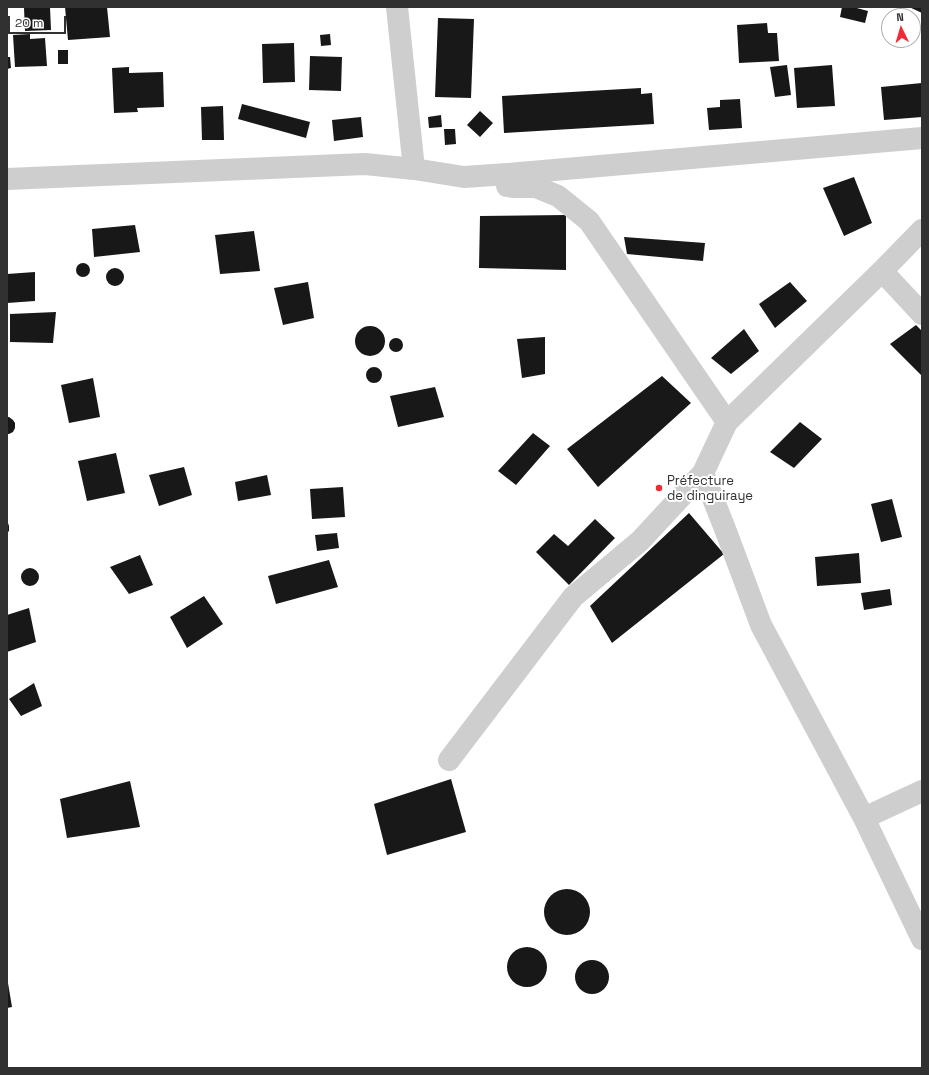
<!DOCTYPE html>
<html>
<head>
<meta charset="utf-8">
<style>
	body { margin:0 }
	#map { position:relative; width:929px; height:1075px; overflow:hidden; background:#fff; font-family:"Space Grotesk",sans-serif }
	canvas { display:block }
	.frame { position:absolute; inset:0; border:8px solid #313131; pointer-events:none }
	.north { position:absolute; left:881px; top:8px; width:40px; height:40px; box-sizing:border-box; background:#fff; border:1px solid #adadad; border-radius:50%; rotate:355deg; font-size:11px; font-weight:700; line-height:16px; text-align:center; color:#313131 }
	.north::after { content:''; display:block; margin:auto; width:14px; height:18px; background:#ee2c38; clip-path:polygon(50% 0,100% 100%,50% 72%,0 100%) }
	.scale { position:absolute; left:8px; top:16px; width:58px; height:18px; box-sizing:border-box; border:2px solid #313131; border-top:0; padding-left:5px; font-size:12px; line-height:14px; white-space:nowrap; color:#313131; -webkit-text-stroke:3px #fff; paint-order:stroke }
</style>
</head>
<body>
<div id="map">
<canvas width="929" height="1075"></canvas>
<div class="frame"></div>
<div class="north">N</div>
<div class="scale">20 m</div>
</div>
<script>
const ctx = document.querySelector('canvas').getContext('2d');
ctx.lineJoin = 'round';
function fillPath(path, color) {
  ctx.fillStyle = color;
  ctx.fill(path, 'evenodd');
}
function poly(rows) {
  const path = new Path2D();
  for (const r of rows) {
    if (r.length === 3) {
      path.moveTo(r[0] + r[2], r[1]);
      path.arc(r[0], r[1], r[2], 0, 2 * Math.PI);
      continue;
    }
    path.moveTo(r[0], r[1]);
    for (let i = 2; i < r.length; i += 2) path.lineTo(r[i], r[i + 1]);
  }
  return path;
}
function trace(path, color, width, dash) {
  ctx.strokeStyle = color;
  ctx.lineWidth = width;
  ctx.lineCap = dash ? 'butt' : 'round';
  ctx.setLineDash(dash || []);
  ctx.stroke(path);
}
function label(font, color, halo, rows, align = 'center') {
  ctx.font = font + ' "Space Grotesk",sans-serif';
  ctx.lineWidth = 4;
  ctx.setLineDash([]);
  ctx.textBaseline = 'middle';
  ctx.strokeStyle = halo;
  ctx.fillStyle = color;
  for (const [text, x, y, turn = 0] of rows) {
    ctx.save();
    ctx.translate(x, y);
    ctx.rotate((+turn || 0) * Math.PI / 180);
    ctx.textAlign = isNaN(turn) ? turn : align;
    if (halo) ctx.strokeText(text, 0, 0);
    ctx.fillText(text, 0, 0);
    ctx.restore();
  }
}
const building = poly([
	[50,7,51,30,25,31,24,8],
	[65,7,107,7,110,37,68,40],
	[842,7,853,7,868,11,865,23,840,17],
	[909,7,922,7,922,13],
	[438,18,474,19,471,98,435,97],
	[767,23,768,33,777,33,779,61,739,63,737,25],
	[30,34,30,39,45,38,47,66,15,67,13,35],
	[330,34,331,45,321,46,320,35],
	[294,43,295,82,263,83,262,44],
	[58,50,68,50,68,64,58,64],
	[310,56,342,57,341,91,309,90],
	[7,57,10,57,11,68,7,69],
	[787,65,791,95,775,97,770,67],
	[832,65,835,106,797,108,794,68],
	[129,67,129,73,163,72,164,107,137,108,138,112,114,113,112,68],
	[922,83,922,117,884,120,881,87],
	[641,88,641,94,652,93,654,124,504,133,502,96],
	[740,99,742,128,709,130,707,108,720,107,720,100],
	[242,104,310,122,306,138,238,119],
	[223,106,224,140,202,140,201,107],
	[480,111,493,123,480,137,467,125],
	[441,115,442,127,429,128,428,117],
	[361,117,363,137,334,141,332,120],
	[444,129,455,129,456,144,445,145],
	[854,177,872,223,844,236,823,188],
	[566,215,566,270,479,268,480,216],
	[135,225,140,252,94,257,92,229],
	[254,231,260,271,220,274,215,235],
	[624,237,705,243,703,261,627,254],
	[83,270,7],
	[115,277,9],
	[35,272,35,301,7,303,7,274],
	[308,282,314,318,283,325,274,288],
	[790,282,807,301,775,328,759,304],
	[56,312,53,343,10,342,10,314],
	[916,325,922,331,922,376,890,344],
	[370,341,15],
	[744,329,759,351,731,374,711,358],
	[545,337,545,374,522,378,517,339],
	[396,345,7],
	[374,375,8],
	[662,376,691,403,598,487,567,449],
	[93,378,100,417,69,423,61,385],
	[435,387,444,417,398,427,390,396],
	[7,417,9,417,13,420,15,423,15,428,13,432,9,434,7,434],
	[800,422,822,439,794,468,770,452],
	[533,433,550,446,516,485,498,471],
	[116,453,125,493,87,501,78,461],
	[184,467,192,495,159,506,149,475],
	[267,475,271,495,238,501,235,482],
	[343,487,345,517,312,519,310,489],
	[892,499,902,537,881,542,871,504],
	[689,513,724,554,612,643,590,606],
	[595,519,615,538,569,585,536,552,554,534,568,546],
	[7,520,9,526,9,531,7,533],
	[337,533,339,548,317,551,315,535],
	[859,553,861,583,817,586,815,557],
	[140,555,153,585,129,594,110,567],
	[329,560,338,587,276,604,268,576],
	[30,577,9],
	[890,589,892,605,864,610,861,593],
	[204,596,223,624,187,648,170,617],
	[29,608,36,642,7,652,7,615],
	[34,683,42,706,21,716,9,699],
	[451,779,466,832,387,855,374,804],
	[130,781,140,827,67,838,60,799],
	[567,912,23],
	[527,967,20],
	[592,977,17],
	[8,983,12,1007,7,1008,7,984]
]);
const minor = poly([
	[397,7,414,169],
	[7,179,365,164,414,169,464,177,508,174,922,138],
	[507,186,513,187,536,187,558,196,589,221,727,422],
	[882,271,922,314],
	[703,473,727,534,761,625,864,818,922,939],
	[449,760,573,597,640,541,703,473,727,422,882,271,922,230],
	[864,818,922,791]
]);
const markers = [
	[659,488,4,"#ee2c38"]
];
const poiNames = [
	["Préfecture",667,481],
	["de dinguiraye",667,496]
];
fillPath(building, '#181818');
trace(minor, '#cecece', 22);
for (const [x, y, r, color] of markers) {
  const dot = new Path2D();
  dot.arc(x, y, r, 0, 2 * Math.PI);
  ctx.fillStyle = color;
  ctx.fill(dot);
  trace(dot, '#fff', 1.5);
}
label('13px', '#313131', '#fff', poiNames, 'left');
</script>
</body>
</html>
